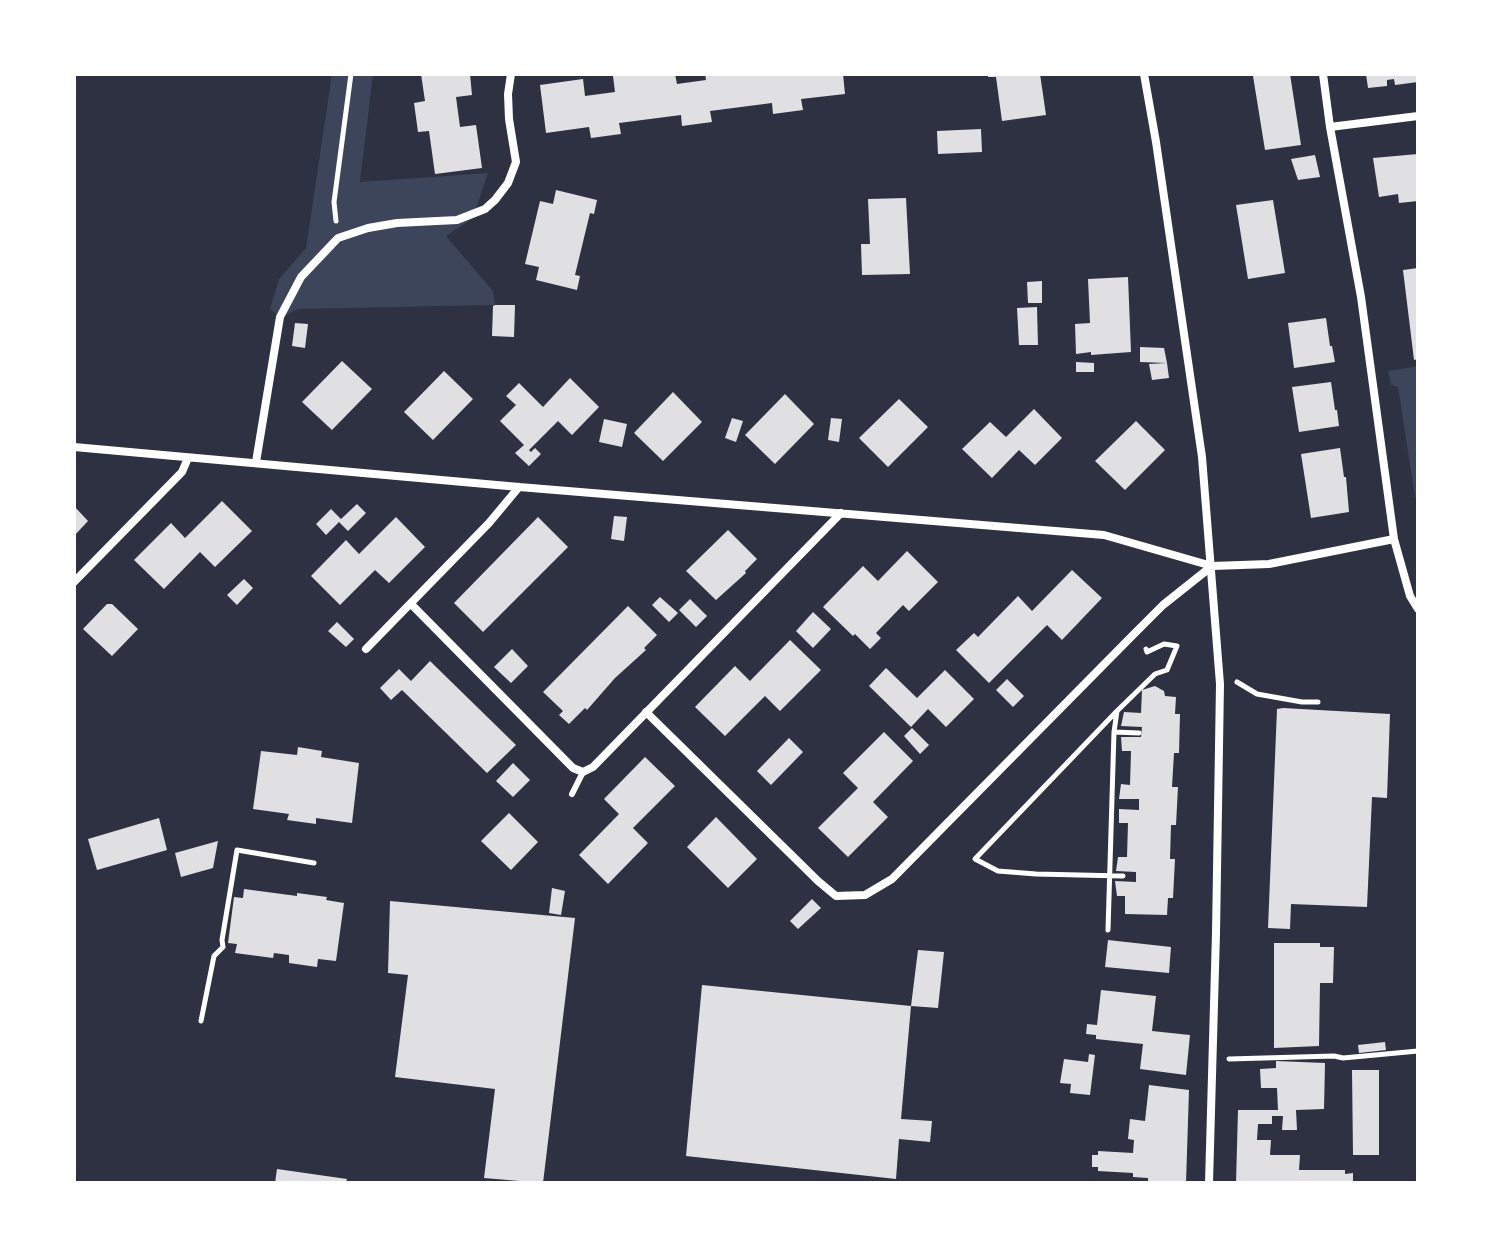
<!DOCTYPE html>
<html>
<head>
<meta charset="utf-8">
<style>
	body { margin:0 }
	#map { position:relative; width:1492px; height:1257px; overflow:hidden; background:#2d3142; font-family:Cabin,sans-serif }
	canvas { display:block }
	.frame { position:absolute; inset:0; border:76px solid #fff; pointer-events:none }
</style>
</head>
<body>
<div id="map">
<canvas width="1492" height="1257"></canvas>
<div class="frame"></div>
</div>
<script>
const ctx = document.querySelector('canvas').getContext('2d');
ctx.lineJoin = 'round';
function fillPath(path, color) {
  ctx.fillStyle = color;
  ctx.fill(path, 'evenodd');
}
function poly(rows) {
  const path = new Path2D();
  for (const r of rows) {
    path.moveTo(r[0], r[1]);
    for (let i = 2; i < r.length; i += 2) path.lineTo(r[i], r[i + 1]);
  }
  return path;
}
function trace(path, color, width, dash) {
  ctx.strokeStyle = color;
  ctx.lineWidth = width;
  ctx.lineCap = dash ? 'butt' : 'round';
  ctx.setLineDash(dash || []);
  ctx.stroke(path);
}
const green = poly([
	[332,74,373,74,360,182,488,173,473,218,446,236,493,291,495,305,299,309,280,317,270,309,279,279,306,248],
	[1418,366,1418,500,1415,497,1398,387,1391,385,1388,371]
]);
const building = poly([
	[421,74,470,74,472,95,456,97,460,127,476,125,482,168,435,174,429,131,418,132,414,103,425,101],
	[625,74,675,74,677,84,706,80,705,74,843,74,845,94,801,99,803,110,773,114,772,103,710,111,712,122,682,126,681,115,619,123,621,134,591,138,589,127,546,133,540,85,583,79,585,96,615,92,613,76],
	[988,74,1040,74,1046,115,1002,121,996,77,988,77],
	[1265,74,1290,74,1301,145,1265,150,1253,76],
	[1366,74,1418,74,1418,82,1395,85,1394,79,1387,80,1387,86,1368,88],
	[981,129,982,152,938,154,937,131],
	[1418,154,1418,201,1399,203,1398,194,1379,197,1373,158],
	[1315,155,1320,177,1298,180,1291,159],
	[556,190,597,200,594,214,590,213,575,275,580,276,577,290,536,280,539,267,525,264,540,201,553,204],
	[906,198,910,274,862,275,861,244,870,244,868,199],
	[1273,200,1285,273,1248,279,1236,205],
	[1418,268,1418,359,1414,360,1403,270],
	[1128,277,1131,352,1091,355,1091,352,1076,354,1075,324,1090,323,1088,279],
	[1042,281,1042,303,1028,303,1027,282],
	[495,305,515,305,514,337,492,336,493,306],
	[1037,307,1038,345,1019,345,1017,308],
	[1326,318,1330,346,1332,346,1335,362,1294,368,1288,323],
	[295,323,308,324,305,348,292,346],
	[1140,347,1164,348,1167,363,1140,362],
	[342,361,372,389,332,430,302,402],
	[1076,362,1094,363,1094,372,1076,372],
	[1167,363,1169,378,1152,380,1149,364],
	[444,371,473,399,433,440,404,412],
	[570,378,599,407,572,435,558,421,529,450,531,452,535,448,541,454,529,466,515,453,524,445,500,421,516,405,506,396,519,383,543,407],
	[1331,382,1335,410,1337,410,1339,426,1299,432,1292,387],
	[673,392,702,422,663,461,634,433],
	[785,394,814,424,775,464,745,435],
	[899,399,928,427,888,467,859,438],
	[1034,409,1062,438,1035,465,1019,450,992,478,962,449,990,422,1006,437],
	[732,418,743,421,736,442,725,438],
	[831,418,842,419,839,442,828,440],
	[604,419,627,424,622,447,599,442],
	[1136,421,1165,450,1125,490,1095,461],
	[1340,448,1344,477,1346,477,1349,512,1311,518,1301,454],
	[222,501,252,531,215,567,200,552,164,589,134,560,171,523,185,538],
	[357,504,366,513,348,531,339,522,326,535,316,524,331,509,341,519],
	[74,506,88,521,74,536],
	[614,516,627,517,624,541,611,539],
	[396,517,425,547,389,583,375,570,340,605,311,576,346,540,359,554],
	[538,517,568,547,483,632,454,603],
	[728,530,757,559,745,571,746,573,716,600,686,571],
	[907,551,938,582,909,611,903,605,876,633,881,638,870,649,855,634,853,636,823,607,863,566,878,581],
	[1072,570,1102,598,1062,640,1047,625,989,683,956,650,974,633,978,637,1018,596,1032,611],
	[244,579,253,588,237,605,227,595],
	[660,597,678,613,669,622,652,605],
	[690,599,707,616,696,627,679,610],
	[107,604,112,604,138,629,112,656,83,629],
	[628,606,657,635,644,648,646,650,615,678,587,710,585,708,569,724,559,715,563,711,543,692],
	[813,612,831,629,813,648,796,631],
	[337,622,354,639,346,647,328,631],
	[790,640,821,670,780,711,765,696,725,736,695,707,735,666,750,681],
	[512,649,528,666,511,683,494,667],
	[430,661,516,745,487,773,402,690,391,700,380,688,399,669,411,681],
	[886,668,917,698,945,670,974,699,946,727,928,709,911,727,869,686],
	[1007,679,1024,696,1013,707,996,690],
	[1155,686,1164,691,1165,696,1176,697,1175,714,1180,714,1179,753,1174,753,1172,787,1178,787,1176,825,1171,825,1170,859,1175,859,1173,898,1168,898,1167,915,1125,914,1125,896,1117,896,1115,881,1136,882,1136,872,1116,871,1118,857,1127,857,1128,823,1119,823,1119,809,1139,810,1139,799,1119,799,1121,784,1130,785,1131,751,1122,751,1121,737,1141,737,1142,727,1121,726,1124,712,1141,713,1142,690],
	[1283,708,1390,714,1387,798,1372,797,1367,907,1291,904,1290,929,1268,928,1277,709],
	[912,728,929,745,920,754,904,736],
	[884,732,913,761,873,802,888,817,848,857,818,828,858,788,843,773],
	[789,738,803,752,771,785,757,771],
	[298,747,322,751,321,757,359,763,352,823,316,818,316,824,287,820,289,814,253,809,261,751,297,755],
	[645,757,675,786,633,828,648,843,608,884,579,855,619,814,604,799],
	[513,763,530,780,513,797,496,781],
	[509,813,538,842,511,870,481,841],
	[716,817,757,859,728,888,687,847],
	[159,818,167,850,97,870,88,839],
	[218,841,213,868,181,877,175,853],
	[552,888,565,891,561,915,549,913],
	[244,889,297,896,297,893,327,897,326,900,344,903,336,961,318,959,317,967,289,963,289,955,274,953,273,958,235,953,237,944,228,943,234,897,243,898],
	[812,899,821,908,798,929,790,921],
	[390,901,575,918,543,1183,484,1178,495,1089,395,1077,408,975,388,973],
	[1108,940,1171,947,1169,973,1105,967],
	[1274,943,1320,943,1320,947,1334,947,1333,983,1320,983,1319,1046,1274,1048],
	[918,950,944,952,938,1008,911,1006],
	[702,985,911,1006,901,1119,932,1121,930,1142,899,1139,896,1179,686,1156],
	[1101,990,1156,996,1152,1031,1190,1035,1186,1075,1140,1069,1143,1044,1096,1039,1096,1035,1086,1034,1087,1024,1097,1025],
	[1385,1042,1386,1050,1359,1053,1358,1045],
	[1089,1054,1095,1055,1090,1095,1070,1093,1071,1084,1060,1083,1064,1059,1088,1062],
	[1276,1061,1325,1063,1324,1109,1296,1110,1297,1130,1282,1130,1283,1116,1272,1116,1272,1124,1258,1124,1257,1140,1271,1140,1270,1155,1300,1155,1299,1170,1345,1170,1345,1174,1353,1173,1353,1183,1236,1183,1238,1110,1278,1110,1277,1088,1261,1088,1260,1069,1276,1068],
	[1352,1070,1379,1070,1379,1155,1353,1155],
	[1149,1085,1189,1090,1186,1183,1148,1183,1148,1178,1133,1177,1133,1173,1098,1171,1098,1167,1092,1167,1092,1155,1098,1155,1098,1151,1133,1153,1134,1140,1128,1139,1130,1119,1145,1121],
	[277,1169,347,1179,346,1183,275,1183]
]);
const path = poly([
	[336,221,334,202,351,74],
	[1237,682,1257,694,1302,702,1318,702],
	[1116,712,975,859,998,871,1036,874,1123,876],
	[1114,732,1139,733],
	[1108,930,1114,732,1117,711,1155,674,1167,670,1177,646,1164,644,1147,652,1146,649],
	[201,1021,214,956,223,947,222,940,237,850,314,863],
	[1229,1059,1334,1056,1343,1058,1418,1051]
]);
const service = poly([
	[572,794,583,772]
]);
const minor = poly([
	[1144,74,1156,142,1202,457,1220,684,1216,933,1209,1183],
	[1323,74,1330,127,1361,297,1394,539,1410,596,1418,609],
	[1330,127,1418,116],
	[74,447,519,487,1104,535,1212,566,1269,564,1394,539],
	[256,462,280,317,301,277,338,238,368,228,397,223,457,220,485,209,495,200,508,183,516,162,509,119,508,94,511,74],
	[74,582,182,472,188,458],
	[411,604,573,768,583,772,593,767,841,513],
	[366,649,489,523,519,487],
	[646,712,818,881,836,896,865,895,892,879,1133,635,1163,605,1212,566]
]);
fillPath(green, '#3c4559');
fillPath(building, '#e0e0e3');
trace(path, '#fff', 5);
trace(service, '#fff', 6);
trace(minor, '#fff', 8);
</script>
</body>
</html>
